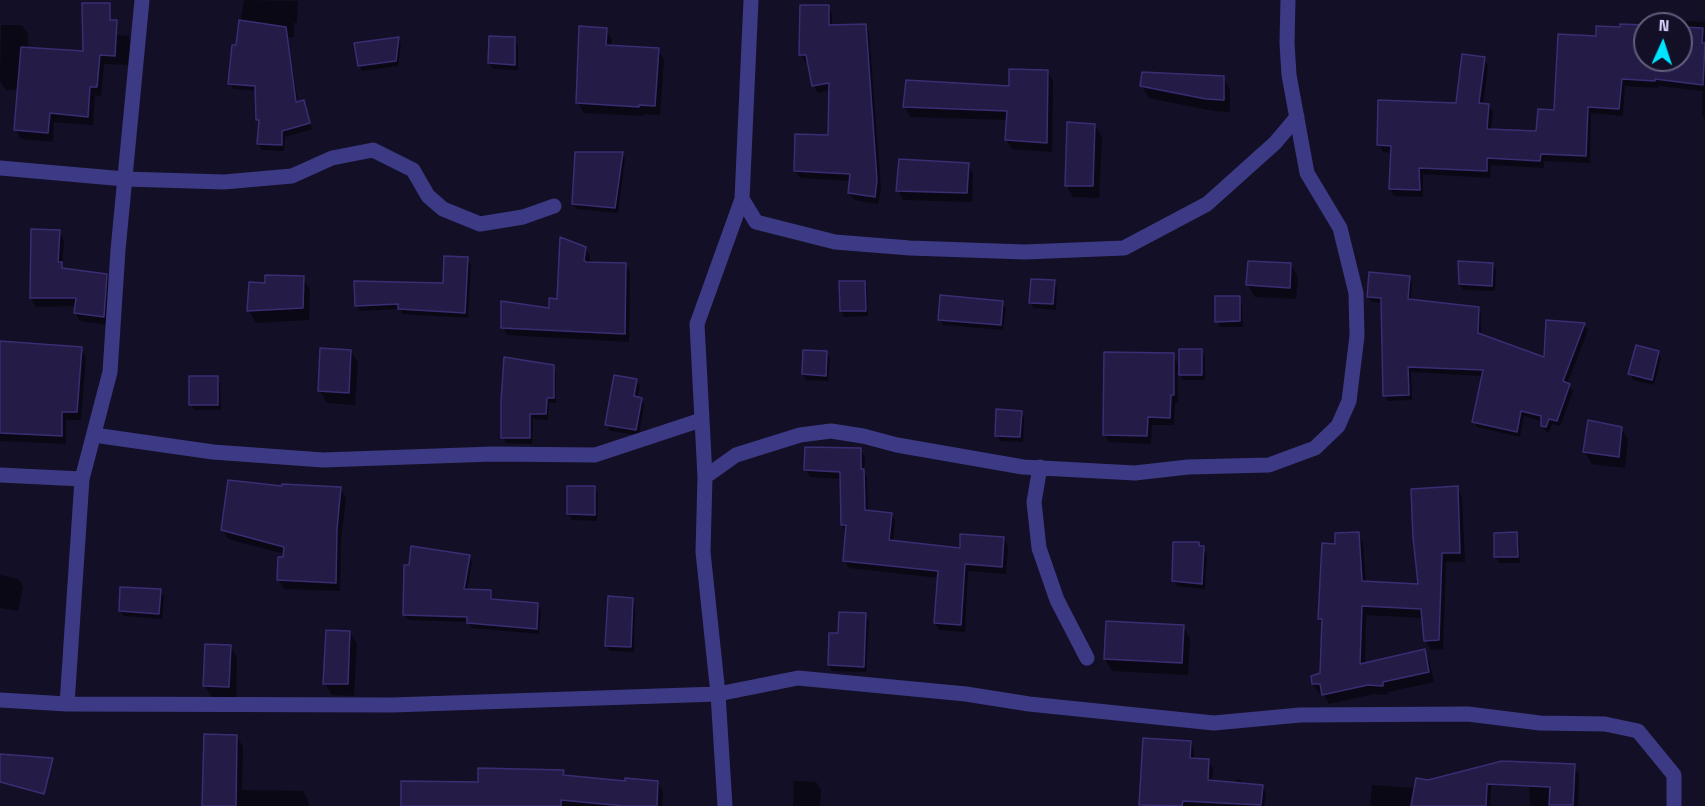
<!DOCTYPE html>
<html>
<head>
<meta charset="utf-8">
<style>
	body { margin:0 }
	#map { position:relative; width:1705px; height:806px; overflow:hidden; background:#130f26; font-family:"Space Grotesk",sans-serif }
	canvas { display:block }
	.north { position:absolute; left:1633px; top:12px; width:60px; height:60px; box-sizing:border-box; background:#130f26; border:2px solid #625e7d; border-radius:50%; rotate:3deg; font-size:16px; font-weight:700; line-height:24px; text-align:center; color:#d9d4ff }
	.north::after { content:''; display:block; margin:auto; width:21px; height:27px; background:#00e5ff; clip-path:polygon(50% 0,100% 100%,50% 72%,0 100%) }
</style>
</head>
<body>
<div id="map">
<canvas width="1705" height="806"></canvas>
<div class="north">N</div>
</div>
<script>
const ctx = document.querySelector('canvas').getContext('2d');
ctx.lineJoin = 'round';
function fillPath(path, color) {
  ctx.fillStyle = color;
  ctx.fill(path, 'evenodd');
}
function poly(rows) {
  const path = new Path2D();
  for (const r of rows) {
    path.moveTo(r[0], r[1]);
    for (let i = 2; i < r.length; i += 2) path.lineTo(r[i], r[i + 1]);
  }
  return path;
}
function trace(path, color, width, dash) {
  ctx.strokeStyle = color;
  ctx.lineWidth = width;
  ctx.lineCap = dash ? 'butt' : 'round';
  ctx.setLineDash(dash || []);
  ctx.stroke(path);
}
const shadow = poly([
	[244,0,298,1,297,23,294,23,294,37,288,37,298,103,303,102,306,107,312,129,285,137,284,151,262,150,258,144,260,123,257,119,257,91,233,89,230,83],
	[828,7,832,14,832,27,865,25,869,33,881,189,878,204,854,200,849,193,851,181,800,178,796,171,830,136,831,90,818,93,814,85,809,62,805,62,801,54],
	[1684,21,1705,22,1705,120,1702,114,1703,91,1659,86,1658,88,1625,86,1623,116,1591,113,1590,163,1544,161,1544,168,1491,165,1490,178,1423,174,1423,197,1394,196,1390,188,1392,153,1383,152,1379,145,1457,104,1484,59,1488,66,1483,105,1488,105,1493,112,1491,131,1537,132,1556,112,1597,37,1645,27,1645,60,1681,60,1681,29,1683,29],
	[1,25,22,25,28,34,28,49,85,53,84,32,128,36,133,46,132,65,104,64,101,96,95,95,93,125,54,122,53,142,21,139,16,130,19,90,6,90,0,81],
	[606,29,612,40,611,47,658,49,664,60,660,115,644,114,644,116,584,113,578,103],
	[398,38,401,44,398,66,362,71,359,65],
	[514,39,518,45,518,70,493,69,489,63],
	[1047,71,1053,81,1052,152,1012,149,1006,139,1008,120,910,117,905,107,907,82,1010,87],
	[1223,77,1230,89,1230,112,1214,111,1149,98,1142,85],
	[1095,125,1102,137,1099,198,1073,197,1066,185],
	[622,154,625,159,618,213,577,209,573,204],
	[968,164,973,174,972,202,903,200,898,190],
	[59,232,64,241,62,267,64,270,106,275,111,284,108,325,80,321,75,312,76,306,36,307,31,298],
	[585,248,590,256,589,264,625,264,630,272,629,342,507,335,503,327,550,310,558,300],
	[467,259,471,265,468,318,403,314,400,309,360,311,357,305,444,284],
	[1492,264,1496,270,1495,291,1463,290,1460,284],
	[1291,265,1298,277,1296,299,1255,297,1248,285],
	[1409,277,1412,283,1411,301,1478,308,1481,314,1481,336,1546,359,1584,325,1588,330,1567,384,1573,391,1560,426,1552,424,1549,432,1546,432,1542,426,1542,421,1524,416,1520,437,1477,427,1474,421,1483,376,1411,372,1412,400,1388,401,1385,395,1383,303,1371,302,1368,296],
	[303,278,310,290,309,320,256,323,249,311],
	[1054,281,1057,287,1056,310,1034,308,1030,303],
	[864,282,867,288,868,316,844,317,841,311],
	[1239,298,1242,304,1243,327,1220,327,1217,321],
	[1002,303,1006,308,1003,330,943,325,940,319],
	[0,342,81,349,86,357,81,420,66,420,66,444,0,441],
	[351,351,358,363,355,405,327,403,320,391],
	[1201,351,1205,356,1205,380,1183,380,1177,370,1178,403,1175,403,1174,425,1152,425,1151,444,1109,442,1105,434,1173,355,1180,368],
	[826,353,830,359,828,381,806,380,803,374],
	[1658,353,1661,358,1654,385,1633,380,1630,374],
	[553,367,556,373,556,403,549,403,548,420,533,419,532,444,506,443,503,437],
	[217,378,220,384,221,410,194,410,191,404],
	[636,380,640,386,637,398,641,399,644,405,639,435,610,431,607,425],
	[1021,412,1024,418,1023,442,1000,441,997,435],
	[1621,428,1628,440,1625,468,1592,464,1585,452],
	[860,450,865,457,864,472,867,477,868,512,891,514,895,521,893,542,961,549,1004,539,1008,546,1006,574,968,571,965,632,939,630,935,623,939,578,849,568,845,561,846,532,842,525,842,479,810,477,806,470],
	[284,488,340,489,346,498,341,539,340,591,284,589,279,580,285,554,228,539,223,530],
	[569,488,595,488,598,494,597,521,572,520,568,514],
	[1457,488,1462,497,1465,562,1446,562,1443,649,1431,650,1425,640,1423,618,1366,615,1365,664,1424,651,1429,660,1434,682,1388,692,1387,695,1374,694,1329,704,1323,693,1319,693,1313,683,1322,675,1323,625,1319,619,1337,546,1358,534,1363,543,1366,583,1419,586],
	[1495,534,1516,534,1519,540,1520,563,1499,563,1496,557],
	[1198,544,1207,554,1205,589,1177,586,1174,580],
	[469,556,472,562,467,590,490,591,494,600,537,604,541,610,539,634,472,628,468,622,408,620,404,614],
	[0,575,19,579,23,587,18,611,0,608],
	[160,591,164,596,162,619,124,616,120,610],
	[632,599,635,605,634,652,610,651,606,646],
	[866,615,869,621,866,672,832,671,829,665,839,635],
	[1183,626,1190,639,1188,675,1112,671,1105,659],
	[350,632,357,644,354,696,332,695,325,683],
	[230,646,237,658,236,699,212,698,205,686],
	[237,736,243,747,242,790,303,791,309,802,309,806,204,806],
	[1144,740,1190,742,1194,749,1194,760,1208,761,1213,768,1212,782,1237,784,1237,778,1244,784,1262,786,1266,793,1264,806,1141,806],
	[1528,763,1574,766,1579,774,1578,806,1530,806],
	[563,771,566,777,627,783,658,783,663,792,662,806,402,806,480,783],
	[1492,773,1490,806,1370,806,1372,785,1416,788,1429,782],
	[794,781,816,782,821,790,820,806,793,806]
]);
const building = poly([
	[82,3,110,3,110,20,117,20,115,56,100,55,97,87,90,87,88,117,50,113,48,133,14,130,21,47,83,51,82,3],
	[800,5,829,5,829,25,866,24,877,180,875,197,848,193,850,174,794,171,795,134,828,135,829,83,812,86,806,55,799,55,800,5],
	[239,20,286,27,296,102,304,100,310,123,282,131,282,145,257,144,259,120,256,120,255,86,228,84,232,45,236,45,239,20],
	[1620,24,1645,25,1645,60,1681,60,1681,27,1703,28,1702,43,1705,43,1703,85,1655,79,1655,81,1622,79,1619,109,1588,107,1586,156,1541,154,1540,161,1487,158,1487,171,1419,168,1420,190,1389,189,1391,146,1377,145,1378,100,1456,103,1462,54,1485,57,1479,103,1489,104,1487,129,1536,131,1538,109,1554,110,1558,34,1596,36,1596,26,1620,27,1620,24],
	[579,26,607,28,606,45,659,48,655,106,639,105,639,107,576,103,579,26],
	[489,36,515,37,515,65,488,63,489,36],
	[399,37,396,61,358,66,354,43,399,37],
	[1009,69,1048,70,1047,143,1005,140,1007,111,903,107,906,80,1009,86,1009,69],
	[1142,72,1224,76,1224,100,1206,99,1140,86,1142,72],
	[1067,122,1095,124,1093,186,1065,186,1067,122],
	[575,152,623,152,615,208,572,204,575,152],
	[899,159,969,163,967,193,896,191,899,159],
	[31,229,60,230,58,262,62,262,62,268,107,274,104,317,74,313,76,298,30,298,31,229],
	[560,237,586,247,584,260,586,262,626,263,625,334,501,328,501,301,549,308,549,298,557,299,560,237],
	[444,256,468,257,465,313,398,309,398,304,355,306,354,281,443,283,444,256],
	[1248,261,1291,263,1290,288,1246,285,1248,261],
	[1458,261,1493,263,1492,286,1459,284,1458,261],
	[1369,272,1410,276,1408,299,1479,307,1478,333,1544,357,1546,320,1585,323,1563,381,1570,384,1557,421,1549,419,1546,427,1541,426,1541,416,1521,411,1517,432,1472,422,1483,370,1408,367,1409,395,1383,396,1381,298,1367,297,1369,272],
	[265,275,304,276,303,308,247,311,249,282,265,283,265,275],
	[1031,279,1055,280,1053,304,1029,303,1031,279],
	[839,281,865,281,866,311,840,311,839,281],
	[940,295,1003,301,1001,325,938,320,940,295],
	[1215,296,1240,296,1240,321,1215,322,1215,296],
	[0,341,82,347,77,412,62,412,62,436,0,433,0,341],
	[1636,345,1659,351,1652,380,1628,374,1636,345],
	[320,348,351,350,349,393,318,391,320,348],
	[1179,349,1202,349,1202,375,1179,375,1179,349],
	[803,350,827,351,826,376,802,374,803,350],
	[1104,352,1174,353,1174,395,1171,395,1170,418,1148,417,1147,436,1103,435,1104,352],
	[504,357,554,365,554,398,547,398,546,414,530,414,530,438,501,438,501,401,504,357],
	[614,375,637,379,634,396,642,398,636,430,605,425,614,375],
	[189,376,218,376,218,405,189,405,189,376],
	[996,409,1022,411,1020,437,995,436,996,409],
	[1588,420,1622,427,1619,457,1583,452,1588,420],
	[805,447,861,448,861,469,864,469,865,510,892,513,889,540,960,548,960,534,1004,537,1002,567,965,564,961,625,934,623,938,571,843,561,846,525,841,525,840,472,804,470,805,447],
	[228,480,282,486,282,484,341,487,337,529,336,583,277,580,278,557,283,557,284,547,221,530,228,480],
	[567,486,595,486,595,515,567,514,567,486],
	[1458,486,1460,553,1442,553,1439,640,1424,641,1421,609,1362,606,1360,664,1425,649,1429,672,1383,682,1383,686,1368,685,1322,695,1320,684,1312,684,1311,676,1320,673,1322,619,1318,619,1322,543,1335,544,1335,533,1359,532,1362,581,1418,584,1413,537,1411,489,1458,486],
	[1517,532,1518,557,1494,557,1494,533,1517,532],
	[1173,542,1199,542,1199,546,1204,546,1202,584,1172,581,1173,542],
	[411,546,470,555,464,589,491,590,491,599,538,603,537,629,467,623,467,617,403,615,404,565,409,565,411,546],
	[120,587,161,589,159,614,119,611,120,587],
	[608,596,633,598,631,647,605,646,608,596],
	[839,612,866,613,864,667,828,665,829,633,838,633,839,612],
	[1106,621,1184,625,1182,663,1104,659,1106,621],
	[326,630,350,631,348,684,323,684,326,630],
	[205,644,231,645,229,687,203,686,205,644],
	[204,734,237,735,236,806,202,806,204,734],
	[1143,738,1191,741,1190,758,1209,759,1208,780,1263,785,1261,805,1183,801,1182,806,1139,805,1143,738],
	[0,754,53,758,44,794,0,782,0,754],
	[1502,761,1575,764,1573,805,1549,805,1550,787,1487,784,1486,806,1411,806,1416,778,1428,780,1502,761],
	[478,768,564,770,563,775,625,781,625,778,658,781,657,806,624,806,561,800,561,806,401,806,401,781,478,782,478,768]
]);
const minor = poly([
	[0,168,125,179,224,182,292,176,332,158,373,150,413,170,428,196,443,209,480,224,523,217,554,206],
	[742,199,756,222,835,242,910,248,1025,252,1124,248,1207,204,1275,143,1297,117],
	[94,435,213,452,323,460,493,454,595,455,701,420],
	[1040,467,1034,502,1039,548,1057,600,1087,658],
	[0,475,82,479],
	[705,477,736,455,800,435,831,431,863,436,897,445,1023,467,1135,473,1188,467,1269,465,1315,448,1338,426,1349,401,1357,336,1356,293,1340,228,1307,173,1289,75,1287,43,1288,0],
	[0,700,67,704,392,705,718,694,798,678,966,694,1029,704,1214,723,1300,715,1468,714,1540,723,1605,724,1638,731,1674,775,1674,806],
	[67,704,82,479,110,372,118,250,142,0],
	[725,806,718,694,703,552,705,477,697,324,742,199,751,0]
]);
fillPath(shadow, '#0007');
fillPath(building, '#241b47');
trace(building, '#3b2d73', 1.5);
trace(minor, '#3d3a85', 15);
</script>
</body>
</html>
